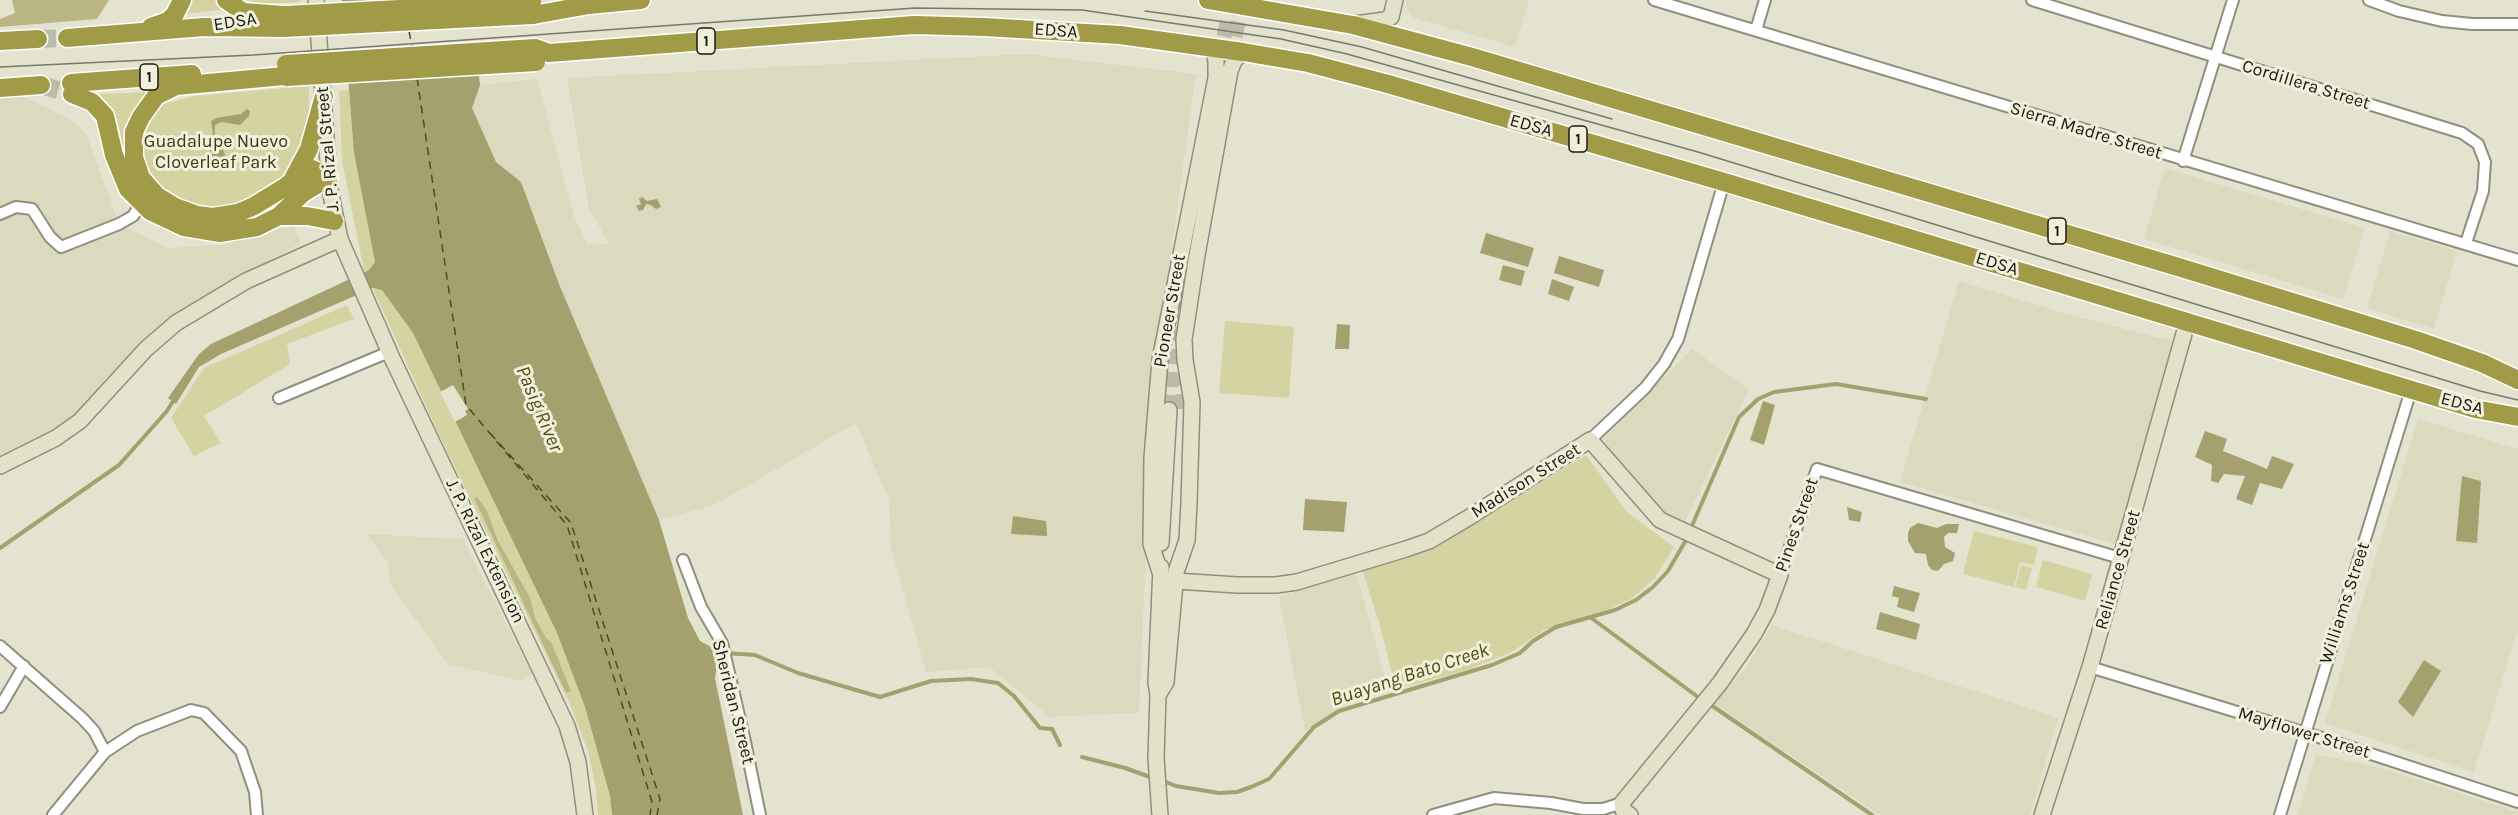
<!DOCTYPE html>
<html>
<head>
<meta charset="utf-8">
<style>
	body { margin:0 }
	canvas { display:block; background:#e4e3d0 }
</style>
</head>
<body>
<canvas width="2518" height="815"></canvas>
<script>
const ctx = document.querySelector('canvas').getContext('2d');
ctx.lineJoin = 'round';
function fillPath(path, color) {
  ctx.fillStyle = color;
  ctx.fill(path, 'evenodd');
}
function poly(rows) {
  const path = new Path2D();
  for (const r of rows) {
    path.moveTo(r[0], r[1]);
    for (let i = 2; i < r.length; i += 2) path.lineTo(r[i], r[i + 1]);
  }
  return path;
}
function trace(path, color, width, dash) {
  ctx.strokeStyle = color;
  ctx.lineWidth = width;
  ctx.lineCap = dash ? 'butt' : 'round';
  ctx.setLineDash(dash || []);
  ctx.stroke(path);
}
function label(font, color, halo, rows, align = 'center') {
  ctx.font = font + ' Karla,sans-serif';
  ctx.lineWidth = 6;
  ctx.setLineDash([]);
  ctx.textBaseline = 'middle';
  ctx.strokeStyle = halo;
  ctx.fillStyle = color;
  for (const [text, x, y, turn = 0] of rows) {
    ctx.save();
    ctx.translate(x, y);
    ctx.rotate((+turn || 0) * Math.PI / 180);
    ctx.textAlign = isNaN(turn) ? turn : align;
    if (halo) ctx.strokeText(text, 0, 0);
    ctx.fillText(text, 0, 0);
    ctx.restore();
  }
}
const built = poly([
	[1405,0,1529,0,1515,47,1414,18,1408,11],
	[1026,54,1196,74,1154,376,1139,713,1050,717,989,667,926,672,891,548,889,500,856,423,714,505,659,520,559,284,521,182,496,162,472,108,480,85,537,79,574,216,588,245,609,244,589,208,567,78],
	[24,97,75,122,87,136,119,224,167,248,223,245,265,229,294,227,301,243,178,312,114,373,64,429,0,460,0,98],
	[2165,168,2365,228,2343,299,2144,239],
	[2390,231,2457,251,2434,329,2367,308],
	[1959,281,2067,314,2175,342,2115,544,1900,482],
	[1692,349,1749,389,1683,526,1660,516,1603,439],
	[2418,419,2518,449,2518,629,2474,772,2325,723],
	[367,534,463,539,532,674,522,681,448,664,390,584,388,563],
	[1356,573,1388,688,1345,704,1305,731,1279,597],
	[1772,625,2058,718,2030,815,1880,815,1713,703,1746,668],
	[2316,754,2381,768,2518,812,2518,815,2298,815]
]);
const green = poly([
	[190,0,217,0,224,9,186,14],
	[248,0,301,0,301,2,265,4],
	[309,86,309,122,305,141,293,166,278,182,242,204,215,211,176,200,151,179,143,160,141,142,145,123,159,105,194,96],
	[349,90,354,153,375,262,369,270,364,271,342,160,339,91],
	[150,92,138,105,128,125,127,156,130,168,141,189,166,209,202,222,229,222,257,212,302,181,305,180,306,184,271,209,254,218,231,226,200,227,169,215,145,199,136,189,125,167,120,131,115,116,108,106,95,94],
	[373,289,382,289,387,294,413,333,557,633,585,707,610,796,612,815,598,815,596,789,588,751,569,702,436,428],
	[347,305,354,319,287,344,290,364,204,416,221,443,194,456,171,418,204,368],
	[1225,321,1294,327,1289,398,1219,393],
	[1586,455,1627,512,1674,547,1655,578,1631,599,1605,611,1544,630,1510,653,1467,670,1396,689,1380,626,1362,569,1454,537],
	[1974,531,2038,547,2034,565,2020,562,2014,587,1963,574],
	[2043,560,2092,574,2085,601,2036,587],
	[2021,565,2032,568,2026,590,2015,587]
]);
const forest = poly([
	[12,0,109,0,97,19,0,27,0,19,15,13],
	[477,497,487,511,497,539,530,598,535,618,546,638,551,642,571,691,566,693,474,498]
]);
const water = poly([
	[342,0,471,0,480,85,472,108,496,162,521,182,559,284,659,520,688,618,700,641,713,648,718,659,715,678,743,815,612,815,610,796,585,707,557,633,413,333,382,290,373,288,221,354,199,367,176,404,168,398,199,354,211,344,369,270,375,262,354,153],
	[247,109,250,111,249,116,240,125,221,122,215,125,214,151,221,149,224,151,227,166,225,171,217,168,201,168,200,164,211,154,208,144,213,133,211,121,216,118,241,114],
	[642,197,647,201,657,199,661,207,656,209,651,205,646,204,643,210,639,211,636,206,641,204,639,199],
	[1486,233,1534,248,1528,267,1480,253],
	[1559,256,1604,270,1599,287,1554,273],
	[1503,265,1525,271,1521,286,1499,280],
	[1552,279,1574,287,1569,301,1548,294],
	[1337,324,1350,325,1349,349,1335,349],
	[1763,401,1775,405,1764,445,1750,440],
	[2205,431,2227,439,2223,451,2253,463,2267,469,2272,456,2294,464,2282,489,2260,483,2252,505,2236,499,2245,476,2224,474,2218,483,2211,481,2212,465,2195,457],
	[2462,476,2481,481,2477,543,2456,541],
	[1305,499,1347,502,1344,532,1303,530],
	[1847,507,1862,512,1860,522,1849,520],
	[1013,516,1046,521,1047,536,1011,534],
	[1918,523,1937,528,1946,524,1959,524,1957,533,1948,533,1944,537,1945,547,1955,553,1953,561,1944,564,1938,571,1932,570,1928,565,1926,554,1915,553,1908,541,1908,533,1910,528],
	[1894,586,1920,593,1914,612,1897,607,1899,598,1892,596],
	[1880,612,1920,624,1916,640,1876,629],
	[2424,660,2441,671,2413,717,2398,702]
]);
const pier = poly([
	[393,0,474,0,482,73,346,82,339,3],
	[453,385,468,409,465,411,467,415,455,422,440,392]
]);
const stream = poly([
	[1691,528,1739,417,1758,399,1774,392,1836,384,1926,399],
	[0,548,119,465,167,411,175,398],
	[1590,617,1702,700],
	[710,652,755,655,798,673,880,697,931,681,971,679,998,683,1014,696,1040,728,1052,729,1060,745],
	[1708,703,1872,815],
	[1082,757,1125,768,1153,778],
	[1163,781,1176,786,1219,793,1237,792,1251,787,1269,779,1314,727,1339,711,1492,665,1520,653,1533,641,1556,627,1615,610,1636,600,1653,587,1668,571,1686,540]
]);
const ferry = poly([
	[409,31,412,47],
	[417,78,466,405,567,525,652,802,650,815],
	[490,433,571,523,660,799,657,815]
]);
const secondaryTunnel = poly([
	[1219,59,1232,0],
	[1230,59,1243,0],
	[1183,409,1183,373],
	[1169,410,1175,313]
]);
const highwayTunnel = poly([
	[38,39,67,38],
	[41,85,72,94]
]);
const street = poly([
	[1654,0,2518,260],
	[2032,0,2462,133,2478,144,2485,162,2483,191,2466,243],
	[2369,0,2399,11,2442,21,2472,24,2518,24],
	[1756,30,1765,0],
	[2183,161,2233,0],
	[0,214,16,207,32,209,50,237,61,247,119,224,133,216,141,203],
	[279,398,389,352],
	[1590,440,1645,388,1664,364,1678,339,1724,182],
	[683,560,701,607,722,643,744,737,760,815],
	[1780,575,1817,469,2120,558],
	[0,646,82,718,94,731,105,752],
	[2090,667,2322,738,2518,802],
	[0,707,24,666],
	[53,815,105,752,137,731,191,710,204,713,241,751,255,792,257,815],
	[1433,815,1494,798,1551,803,1583,809,1603,809,1622,803],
	[2280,815,2411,390]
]);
const secondary = poly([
	[316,0,330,190,340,239,392,358,567,726,578,762,585,815],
	[1355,24,1385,20,1391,17,1395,0],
	[0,466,56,438,80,421,146,349,176,323,246,281,340,239],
	[1161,543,1169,410],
	[1176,572,1187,540,1189,503,1192,402,1185,360,1184,339,1196,261,1230,71,1234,61,1243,52],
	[1161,575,1151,544,1152,458,1160,360,1216,78,1216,61,1213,48],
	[1176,581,1237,585,1276,585,1297,582,1406,549,1429,541,1468,518,1590,440,1660,520,1780,575,1767,610,1754,634,1720,683,1622,803,1623,810,1630,815],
	[1158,695,1166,682,1176,572],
	[1160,815,1156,758,1158,695,1156,683,1161,567],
	[2042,815,2090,667,2187,323]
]);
const highway = poly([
	[226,0,243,12,283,15],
	[1208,0,1353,25,1472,57,2175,266,2416,340,2482,363,2518,380],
	[533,15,589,5,641,0],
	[151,27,168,21,175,14,182,0],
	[67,38,204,27,284,28],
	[0,41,38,39],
	[535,48,549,53,914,25,984,27,1120,35,1243,52,1308,63,1388,84,1724,182,2475,409,2518,417],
	[284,76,176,86,156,96,141,117,134,132,134,157,141,178,157,196,175,207,197,215,213,217,238,213,254,206,285,187,303,172,312,169,329,177],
	[71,83,192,74],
	[0,88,41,85],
	[72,94,92,102,105,116,114,155,128,189,150,211,184,227,220,233,257,227,279,216,303,193,329,177],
	[294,177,309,149,324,96],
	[279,216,307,216,334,221]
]);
const tram = poly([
	[1145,11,1284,30,1362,47,1612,119],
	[0,67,253,55,915,8,1082,10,1281,39,1347,54,1698,152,2480,391,2518,400]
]);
const highwayBridge = poly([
	[286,15,532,2],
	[284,28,533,15],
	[286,64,535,48],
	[287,77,536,62]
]);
const shields = [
	[706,41,18],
	[149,77,18],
	[1578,139,18],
	[2057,231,18]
];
const shieldNames = [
	["1",706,41],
	["1",149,77],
	["1",1578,139],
	["1",2057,231]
];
const streetNames = [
	["EDSA",235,22,-9],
	["EDSA",1056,31,4],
	["Cordillera Street",2306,85,17],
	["EDSA",1531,126,16],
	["Sierra Madre Street",2086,131,17],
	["J. P. Rizal Street",328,149,-95],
	["EDSA",1997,264,17],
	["Pioneer Street",1170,311,-80],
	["EDSA",2462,404,15],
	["Madison Street",1526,481,-32],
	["Pines Street",1797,525,-71],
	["J. P. Rizal Extension",485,551,64],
	["Reliance Street",2118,570,-74],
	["Williams Street",2345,603,-72],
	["Sheridan Street",733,702,76],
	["Mayflower Street",2304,733,17]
];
const parkNames = [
	["Guadalupe Nuevo",216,142],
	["Cloverleaf Park",216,163]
];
const waterNames = [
	["Pasig River",539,409,67],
	["Buayang Bato Creek",1410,675,-18]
];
fillPath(built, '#dbdabf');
fillPath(green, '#d5d3a2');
fillPath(forest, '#b9b683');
fillPath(water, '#a4a16f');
fillPath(pier, '#e4e3d0');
trace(stream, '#a4a16f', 4);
trace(ferry, '#524d11', 1.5, [8, 6]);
trace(secondaryTunnel, '#bba', 15, [15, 8]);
trace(highwayTunnel, '#bba', 18, [18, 9]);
trace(street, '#908f7e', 14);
trace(secondary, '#908f7e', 18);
trace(highway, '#fff', 21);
trace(street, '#fff', 10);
trace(secondary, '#e3e1c8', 15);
trace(highway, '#a19b47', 18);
trace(tram, '#79786c', 1.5);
trace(highwayBridge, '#fff', 21, []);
trace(highwayBridge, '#a19b47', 18);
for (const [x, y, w] of shields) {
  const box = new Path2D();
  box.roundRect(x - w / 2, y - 13, w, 26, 4.5);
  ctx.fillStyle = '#f1f0dd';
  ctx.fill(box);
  trace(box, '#191912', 1.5);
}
label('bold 16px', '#191912', null, shieldNames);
label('18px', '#191912', '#f1f0dd', streetNames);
label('18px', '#3c3910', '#f1f0dd', parkNames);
label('italic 20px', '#524d11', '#f1f0dd', waterNames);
</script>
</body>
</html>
